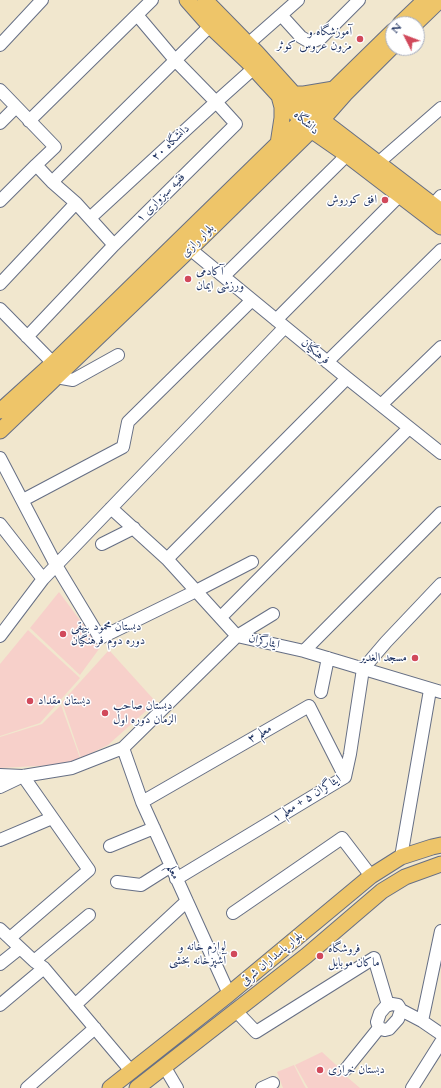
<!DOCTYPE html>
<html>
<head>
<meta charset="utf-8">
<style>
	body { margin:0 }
	#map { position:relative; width:441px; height:1088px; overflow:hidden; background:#f1e7ce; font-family:Cardo,serif }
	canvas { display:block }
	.north { position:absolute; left:385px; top:16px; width:40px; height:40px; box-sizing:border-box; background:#fff; border:1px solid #a4acbf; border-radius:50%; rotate:312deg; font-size:11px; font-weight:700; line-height:16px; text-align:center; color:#1b2f5e }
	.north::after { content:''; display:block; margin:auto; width:14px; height:18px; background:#d1495b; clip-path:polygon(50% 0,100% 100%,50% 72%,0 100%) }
</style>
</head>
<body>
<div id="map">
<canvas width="441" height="1088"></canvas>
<div class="north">N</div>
</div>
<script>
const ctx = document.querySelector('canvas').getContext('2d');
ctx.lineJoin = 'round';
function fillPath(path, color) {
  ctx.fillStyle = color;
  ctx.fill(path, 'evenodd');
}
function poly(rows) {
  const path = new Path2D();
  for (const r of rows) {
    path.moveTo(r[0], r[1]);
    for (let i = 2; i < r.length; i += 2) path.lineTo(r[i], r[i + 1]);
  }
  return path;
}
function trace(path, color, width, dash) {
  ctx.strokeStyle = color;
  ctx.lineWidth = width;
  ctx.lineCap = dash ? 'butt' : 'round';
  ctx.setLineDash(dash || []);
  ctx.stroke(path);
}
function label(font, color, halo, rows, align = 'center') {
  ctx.font = font + ' Cardo,Amiri,serif';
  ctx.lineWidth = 3;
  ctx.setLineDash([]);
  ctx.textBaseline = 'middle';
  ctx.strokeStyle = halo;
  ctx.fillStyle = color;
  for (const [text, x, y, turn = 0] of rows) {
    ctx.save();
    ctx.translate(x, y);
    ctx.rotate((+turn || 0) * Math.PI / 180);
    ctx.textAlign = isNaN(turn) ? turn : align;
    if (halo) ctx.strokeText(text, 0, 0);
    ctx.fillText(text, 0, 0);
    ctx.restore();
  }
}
const built = poly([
	[59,592,94,639,99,649,80,675,30,628],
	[28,630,80,678,40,723,0,736,0,664],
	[109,650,156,702,108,745,81,758,62,702],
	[61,705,80,758,64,764,55,765,0,768,0,737,42,724],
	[322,1052,347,1075,347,1077,360,1088,308,1088,295,1065],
	[294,1065,304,1085,306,1088,283,1088,277,1072]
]);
const minor = poly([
	[281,15,301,37,308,41,314,41,321,38,359,0],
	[248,44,298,0],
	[0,45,42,0],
	[0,90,55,147,36,165,52,182,76,203,114,245],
	[29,121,152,0],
	[0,123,16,107],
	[378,163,441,108],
	[52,182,210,26],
	[0,201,36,165],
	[433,205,441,196],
	[90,218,216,102,254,68],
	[190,249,347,378,441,453],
	[224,276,347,155],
	[0,284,76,203],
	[0,309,53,363],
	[276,320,400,195],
	[27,337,114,245,236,124,216,102,175,60,137,15],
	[327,362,441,250],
	[56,377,73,380,118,355],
	[381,405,441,347],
	[0,458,56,565,100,638,196,591,252,562],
	[23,500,123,447,128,422,252,300],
	[111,508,167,559,237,636,304,651,441,692],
	[0,524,43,579],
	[102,544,134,528],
	[167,559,347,378],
	[221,617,409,428],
	[0,636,43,579,285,327],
	[304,651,441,513],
	[321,692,328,658],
	[123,748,142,802,229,994],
	[0,775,23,776,72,768,123,748,237,636,273,614],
	[0,787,23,776,89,870,10,938],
	[142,802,309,706,345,777],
	[0,840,52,818],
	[110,846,154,828],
	[401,857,430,690],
	[176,879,345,777,350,754,363,669,386,642,441,584],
	[117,882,141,885,171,866],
	[233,913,342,838,371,876],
	[0,929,34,961,44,968,131,1071],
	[34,961,89,915],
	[0,964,20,948],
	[392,1004,398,1005,401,1010,398,1019,389,1029,385,1030,379,1028,377,1022,380,1013,386,1006,392,1004],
	[0,1005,44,968],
	[75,1005,187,901],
	[401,1010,422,1021,441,1034],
	[236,1011,256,1032,374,958,388,1005],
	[422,1021,441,931],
	[164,1066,177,1088],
	[346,1069,379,1028],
	[27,1088,95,1028],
	[262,1088,273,1083],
	[412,1088,441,1042]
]);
const major = poly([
	[187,0,210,26,247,61,302,121,311,130,347,155,441,227],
	[205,0,257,53,294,94,322,120,441,211],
	[400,24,425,0],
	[415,24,440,0],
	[294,94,304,94,334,89],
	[278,144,282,118,282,107,279,96],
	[0,411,53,363,393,31],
	[0,431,190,249,322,120,345,94,393,46],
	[110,1088,229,994,371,876,401,857,432,847,441,845],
	[137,1088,306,956,382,891,405,877,441,864]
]);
const markers = [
	[360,39,4,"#d1495b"],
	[385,200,4,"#d1495b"],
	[188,279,4,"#d1495b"],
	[63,634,4,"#d1495b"],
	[415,658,4,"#d1495b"],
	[30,701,4,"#d1495b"],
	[105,713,4,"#d1495b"],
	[234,954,4,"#d1495b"],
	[320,956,4,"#d1495b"],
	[320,1070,4,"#d1495b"]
];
const poiNames = [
	["آموزشگاه و",352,32,"right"],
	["مزون عروس کوثر",352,46,"right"],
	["افق کوروش",377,200,"right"],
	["آکادمی",196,272],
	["ورزشی ایمان",196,286],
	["دبستان محمود بیهقی",71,627],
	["دوره دوم فرهنگیان",71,641],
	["مسجد الغدیر",407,658,"right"],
	["دبستان مقداد",38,701],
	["دبستان صاحب",113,706],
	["الزمان دوره اول",113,720],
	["لوازم خانه و",226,947,"right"],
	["آشپزخانه بخشی",226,961,"right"],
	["فروشگاه",328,949],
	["ماکان موبایل",328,963],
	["دبستان خرازی",328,1070]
];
const streetNames = [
	["دانشگاه",306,123,42],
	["دانشگاه ۲۰",171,143,-43],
	["فقیه سبزواری ۱",161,198,-45],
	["بلوار رازی",198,241,-45],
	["فرهنگیان",315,352,39],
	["ایثارگران",264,642,13],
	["معلم ۳",260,734,-30],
	["ایثاگران ۵ + معلم ۱",307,799,-32],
	["معلم",173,872,66],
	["بلوار پاسداران شرقی",272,959,-40]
];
fillPath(built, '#f7d0ca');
trace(minor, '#666f85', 14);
trace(major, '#666f85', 17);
trace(minor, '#fff', 12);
trace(major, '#eec569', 15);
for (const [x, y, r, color] of markers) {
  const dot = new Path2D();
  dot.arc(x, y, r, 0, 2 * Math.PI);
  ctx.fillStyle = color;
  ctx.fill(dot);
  trace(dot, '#fff', 1.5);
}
label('12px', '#1b2f5e', '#fff', poiNames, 'left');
label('12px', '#1b2f5e', '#fff', streetNames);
</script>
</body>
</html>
